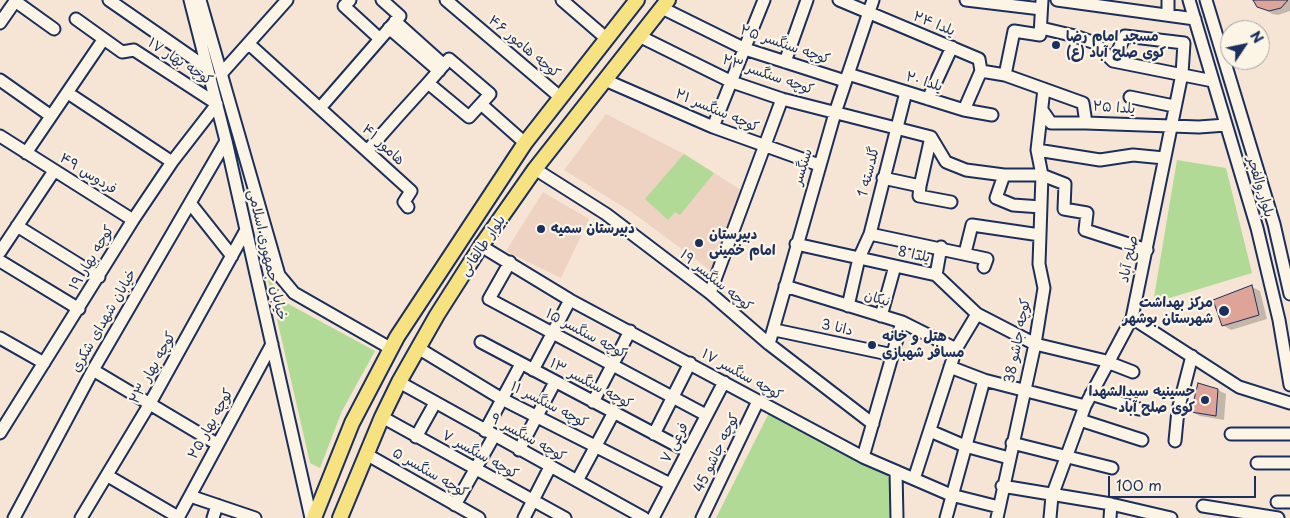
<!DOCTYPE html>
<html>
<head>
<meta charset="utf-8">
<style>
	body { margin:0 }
	#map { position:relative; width:1290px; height:518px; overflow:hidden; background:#f6e5d5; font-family:"Playpen Sans",sans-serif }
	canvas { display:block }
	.north { position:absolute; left:1220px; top:20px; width:50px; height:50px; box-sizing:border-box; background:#fcf5e5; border:1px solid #a2a6af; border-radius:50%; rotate:56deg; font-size:14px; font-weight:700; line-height:20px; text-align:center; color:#1b2f5e }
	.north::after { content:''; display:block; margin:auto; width:18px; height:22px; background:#1b2f5e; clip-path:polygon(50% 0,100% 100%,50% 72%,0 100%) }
	.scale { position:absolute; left:1108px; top:476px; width:148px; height:22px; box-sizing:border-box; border:2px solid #1b2f5e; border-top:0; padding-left:6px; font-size:15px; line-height:18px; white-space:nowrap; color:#1b2f5e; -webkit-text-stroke:4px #fcf5e5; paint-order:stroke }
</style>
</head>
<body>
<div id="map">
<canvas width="1290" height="518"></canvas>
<div class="north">N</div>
<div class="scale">100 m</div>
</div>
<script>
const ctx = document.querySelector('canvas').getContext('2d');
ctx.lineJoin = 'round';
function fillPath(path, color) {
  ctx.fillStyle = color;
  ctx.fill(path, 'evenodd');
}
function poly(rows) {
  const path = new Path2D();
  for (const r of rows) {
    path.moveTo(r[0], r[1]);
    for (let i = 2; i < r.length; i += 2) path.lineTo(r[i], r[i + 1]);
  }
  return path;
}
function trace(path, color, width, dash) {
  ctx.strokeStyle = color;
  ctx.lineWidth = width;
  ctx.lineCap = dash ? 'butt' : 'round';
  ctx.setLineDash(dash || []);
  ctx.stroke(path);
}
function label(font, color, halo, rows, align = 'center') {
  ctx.font = font + ' "Playpen Sans","Playpen Sans Arabic",sans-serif';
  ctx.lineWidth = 4.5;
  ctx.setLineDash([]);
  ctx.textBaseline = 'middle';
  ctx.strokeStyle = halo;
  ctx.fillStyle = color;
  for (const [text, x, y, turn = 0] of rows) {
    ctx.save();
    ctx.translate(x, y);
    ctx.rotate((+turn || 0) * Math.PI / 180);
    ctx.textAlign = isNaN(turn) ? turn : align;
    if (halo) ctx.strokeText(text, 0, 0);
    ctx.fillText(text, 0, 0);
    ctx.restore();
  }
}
const built = poly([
	[606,114,684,154,744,192,714,273,633,213,564,170],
	[543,192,589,219,561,278,506,251]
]);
const green = poly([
	[684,154,714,173,680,215,675,212,668,220,645,199],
	[1177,160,1226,168,1252,273,1153,303],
	[267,275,283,301,375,351,342,411,320,468,310,463],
	[769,413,887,475,895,488,895,518,716,518]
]);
const shadow = poly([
	[1254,0,1290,0,1290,11,1278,15,1272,14],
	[1252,287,1260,291,1267,319,1231,330,1223,325],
	[1218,390,1226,394,1224,420,1200,416,1192,412]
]);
const building = poly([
	[1253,0,1288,0,1281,8,1269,11,1257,7,1253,0],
	[1252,285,1259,315,1222,326,1213,300,1252,285],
	[1198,383,1218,389,1216,416,1191,412,1198,383]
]);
const minor = poly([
	[109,0,207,68],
	[190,0,226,141,311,518],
	[200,0,279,275,294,293,390,348],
	[350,0,344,6,380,39],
	[446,0,560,97],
	[562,0,607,39],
	[839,0,979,59,981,71],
	[966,0,1041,9],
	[1057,0,1195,19],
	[1168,0,1168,15],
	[1189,0,1257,228,1279,320,1290,385],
	[1206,0,1274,224,1290,294],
	[15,1,54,29],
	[662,8,745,49,845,81],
	[395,21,444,65],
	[0,23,16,0],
	[389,28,439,71],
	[1041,28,1075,36,1095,43,1113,61,1213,81],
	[639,36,732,82,782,99,931,137,946,162,966,170,1004,175,1042,175,1065,184,1064,209,1087,213,1085,230,1147,250],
	[249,44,411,191,404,202,408,207],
	[785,62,807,0],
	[221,74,287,0],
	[848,74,964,110,992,115],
	[1005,75,1014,31,1040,35,1042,0],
	[0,80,51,116],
	[605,80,713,127,819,165],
	[68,93,172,162],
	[1130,97,1174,106],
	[928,99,952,47],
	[481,104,525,143],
	[320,108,400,16,382,0],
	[964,110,981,71,1005,75,1083,103,1086,123,1199,127,1226,125],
	[1042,110,1051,123,1086,123],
	[713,127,764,0],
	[0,136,133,220],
	[368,150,399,115,428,83,449,59,490,94,469,117,428,83],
	[1037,150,1100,160,1133,155,1164,158],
	[26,153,103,40],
	[535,169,606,214,710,293,769,344,873,424],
	[1004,175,996,198,1013,205,1041,207],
	[883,178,920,186,919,196,951,202],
	[920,186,931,137],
	[190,203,232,256],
	[17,226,99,277],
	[870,234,987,259,984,267],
	[796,244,936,275,977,314,1035,344,1102,360,1133,372],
	[481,246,570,300,863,457,951,495,999,507],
	[0,252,54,171],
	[965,253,972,225,1040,235],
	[0,261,79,309],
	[510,262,489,299,706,415],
	[936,275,941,247],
	[785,286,902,322,956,349],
	[710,293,782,99],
	[848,306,859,258,870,234,906,92],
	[881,316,895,266],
	[1132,318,1239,387,1290,403],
	[775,330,893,355],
	[0,338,44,363],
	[481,342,687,451],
	[769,344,835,113,873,0],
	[418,348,502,399,670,484],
	[93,370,217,444],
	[533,370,570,300],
	[984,380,1085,406],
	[399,382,644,518],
	[1091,394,1139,409],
	[593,402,630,331],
	[382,417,565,518],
	[1080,420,1142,440],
	[485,431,521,364],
	[930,431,965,446,1009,458],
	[0,433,133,220,172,162,217,104,134,50,122,52,76,19],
	[654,434,690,363],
	[1231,434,1290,434],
	[416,437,435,403],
	[1175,441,1178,410,1192,356],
	[1012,443,1112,468],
	[519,450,555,382],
	[366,454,479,518],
	[863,457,902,322],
	[1257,463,1290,463],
	[896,471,897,518],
	[108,476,178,517],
	[914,479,956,349,977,314],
	[577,481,614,412],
	[1002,486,1111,504,1171,518],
	[190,496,255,518],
	[1277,502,1290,502],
	[455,505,494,436],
	[1203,506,1278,518],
	[14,518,93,370,226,141],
	[81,518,149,405,246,230],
	[178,518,272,344],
	[213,518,217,505],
	[524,518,550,467],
	[653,518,724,382],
	[702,518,758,401],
	[946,518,984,380,950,367],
	[997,518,1035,344,1044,288,1039,264,1042,175,1037,150,1044,89],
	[1050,518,1052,496,1085,406,1132,318,1182,74,1184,43,1125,36,1113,61],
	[1110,518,1111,504]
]);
const major = poly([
	[314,518,352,423,397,337,525,143,637,0],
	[340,518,382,417,399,382,437,315,481,246,535,169,668,0]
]);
const markers = [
	[1056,45,5,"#1b2f5e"],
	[541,229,5,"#1b2f5e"],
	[699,243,5,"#1b2f5e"],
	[1224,311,6,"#1b2f5e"],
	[872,345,5,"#1b2f5e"],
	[1205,400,5,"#1b2f5e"]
];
const streetNames = [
	["یلدا ۲۴",934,24,22],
	["کوچه سنگسر ۲۵",785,45,19],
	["کوچه هامور ۴۶",524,47,40],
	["کوچه بهار ۱۷",180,62,33],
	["کوچه سنگسر ۲۳",768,75,19],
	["یلدا ۲۰",924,82,17],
	["یلدا ۲۵",1114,108,4],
	["کوچه سنگسر ۲۱",717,111,23],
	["هامور ۴۱",383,145,43],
	["سنگسر",803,167,-73],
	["گلدسته 1",869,172,-76],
	["فردوس ۴۹",88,174,32],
	["بلوار والفجر",1260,187,73],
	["بلوار طالقانی",483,246,-56],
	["خیابان جمهوری اسلامی",267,255,77],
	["یلدا 8",914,255,12],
	["کوچه بهار ۱۹",92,258,-59],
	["صلح آباد",1129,259,-78],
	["کوچه سنگسر ۱۹",716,281,39],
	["نیکان",877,299,17],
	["خیابان شهدای شکری",104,321,-60],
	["دانا 3",837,328,12],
	["کوچه سنگسر ۱۵",586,334,28],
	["کوچه جاشو 38",1018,341,-79],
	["کوچه بهار ۲۳",153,368,-61],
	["کوچه سنگسر ۱۷",742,375,29],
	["کوچه سنگسر ۱۳",591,384,28],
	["کوچه سنگسر ۱۱",549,405,27],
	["کوچه بهار ۲۵",211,424,-61],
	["کوچه سنگسر ۹",528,438,29],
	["فرعی ۷",675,443,-62],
	["کوچه جاشو 45",717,453,-64],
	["کوچه سنگسر ۷",480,455,29],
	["کوچه سنگسر ۵",430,473,30]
];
const poiNames = [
	["مسجد امام رضا",1066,37],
	["(ع) کوی صلح آباد",1066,53],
	["دبیرستان سمیه",551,229],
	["دبیرستان",709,235],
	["امام خمینی",709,251],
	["مرکز بهداشت",1213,303,"right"],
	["شهرستان بوشهر",1213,319,"right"],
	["هتل و خانه",882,337],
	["مسافر شهبازی",882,353],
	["حسینیه سیدالشهدا",1195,392,"right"],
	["کوی صلح آباد",1195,408,"right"]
];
fillPath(built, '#eed2c2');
fillPath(green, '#b0da96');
fillPath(shadow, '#0003');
fillPath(building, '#dda497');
trace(building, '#1b2f5e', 1);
trace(minor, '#1b2f5e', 15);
trace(major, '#1b2f5e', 18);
trace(minor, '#fcf5e5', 11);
trace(major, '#f6e281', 14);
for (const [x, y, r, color] of markers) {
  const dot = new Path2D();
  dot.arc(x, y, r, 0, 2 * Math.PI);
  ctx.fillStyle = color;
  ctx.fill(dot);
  trace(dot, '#fcf5e5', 2);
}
label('14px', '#1b2f5e', '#fcf5e5', streetNames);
label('bold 14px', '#1b2f5e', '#fcf5e5', poiNames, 'left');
</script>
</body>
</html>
